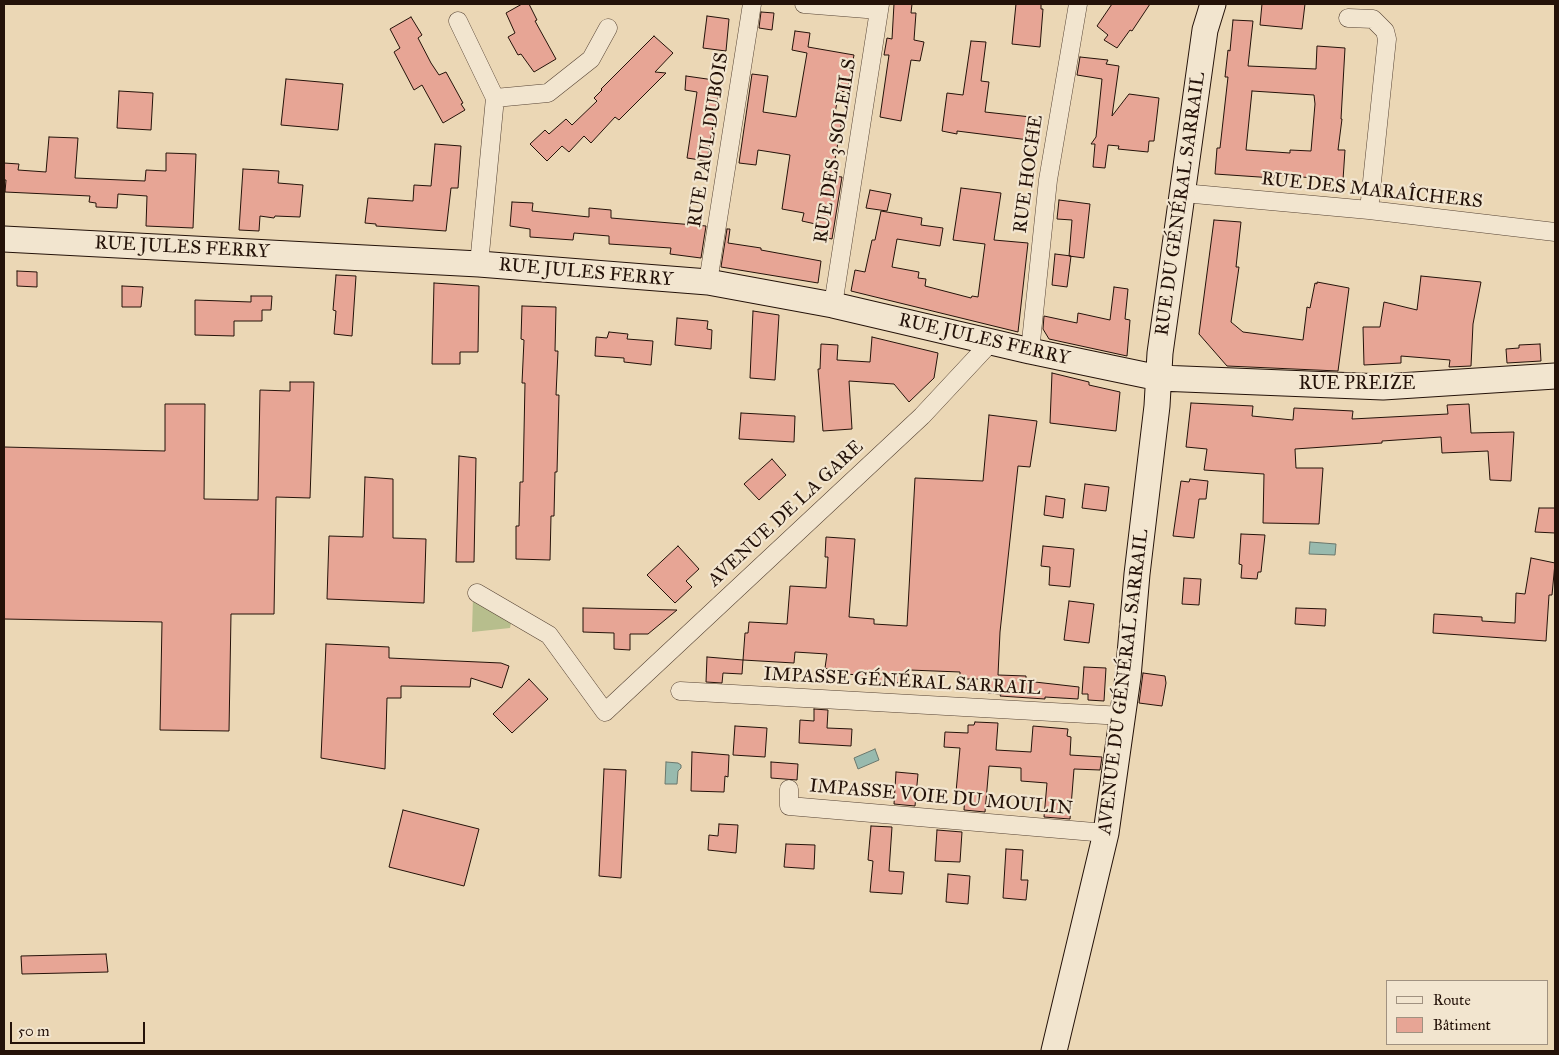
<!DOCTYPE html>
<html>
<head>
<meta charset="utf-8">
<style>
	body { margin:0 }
	#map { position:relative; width:1559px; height:1055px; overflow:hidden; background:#ebd7b5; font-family:"IM FELL Great Primer",serif }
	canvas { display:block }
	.frame { position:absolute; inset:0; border:5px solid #241209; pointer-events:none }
	.legend { position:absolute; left:1386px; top:980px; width:162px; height:65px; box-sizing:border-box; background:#f2e5cf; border:1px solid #a09180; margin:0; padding:6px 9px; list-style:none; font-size:15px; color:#241209 }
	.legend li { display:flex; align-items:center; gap:10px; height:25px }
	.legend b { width:25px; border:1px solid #a09180 }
	.scale { position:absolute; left:10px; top:1022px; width:135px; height:22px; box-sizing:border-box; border:2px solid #241209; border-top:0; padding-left:6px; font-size:15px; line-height:18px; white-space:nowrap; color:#241209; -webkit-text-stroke:4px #f2e5cf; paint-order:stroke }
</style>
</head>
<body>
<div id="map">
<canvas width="1559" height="1055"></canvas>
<div class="frame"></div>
<ul class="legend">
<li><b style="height:6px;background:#f2e5cf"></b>Route</li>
<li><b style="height:14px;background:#e7a595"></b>Bâtiment</li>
</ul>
<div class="scale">50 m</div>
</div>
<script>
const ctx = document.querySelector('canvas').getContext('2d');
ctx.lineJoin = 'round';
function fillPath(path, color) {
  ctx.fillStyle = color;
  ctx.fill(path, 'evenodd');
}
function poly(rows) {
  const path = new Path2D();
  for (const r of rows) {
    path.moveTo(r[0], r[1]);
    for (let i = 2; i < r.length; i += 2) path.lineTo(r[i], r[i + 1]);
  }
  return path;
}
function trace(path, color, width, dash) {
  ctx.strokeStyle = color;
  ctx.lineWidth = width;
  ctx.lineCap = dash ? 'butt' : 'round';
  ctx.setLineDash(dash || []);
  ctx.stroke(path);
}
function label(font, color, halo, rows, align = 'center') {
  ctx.font = font + ' "IM FELL Great Primer",serif';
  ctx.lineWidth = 4.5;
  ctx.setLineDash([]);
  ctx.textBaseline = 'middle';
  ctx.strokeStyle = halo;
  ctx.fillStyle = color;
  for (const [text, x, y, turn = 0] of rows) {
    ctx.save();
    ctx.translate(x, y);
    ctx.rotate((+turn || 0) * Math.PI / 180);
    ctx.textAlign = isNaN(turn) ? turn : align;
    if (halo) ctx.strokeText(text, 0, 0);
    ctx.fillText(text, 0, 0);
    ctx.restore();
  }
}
const green = poly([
	[473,597,511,623,510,628,472,632]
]);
const water = poly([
	[1310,542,1336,544,1335,555,1309,554,1310,542],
	[875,749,879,760,858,769,854,758,875,749],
	[666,762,678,763,681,765,681,768,678,771,677,784,665,784,666,762]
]);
const building = poly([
	[522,4,529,4,537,20,535,21,556,59,534,72,521,54,518,55,508,37,515,33,506,13,522,4],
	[894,4,912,4,911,13,916,13,914,40,924,42,920,61,911,60,901,121,880,117,889,55,884,55,887,38,892,39,894,4],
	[1016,4,1041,4,1041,9,1043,9,1040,47,1012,44,1016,4],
	[1112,4,1150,4,1132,31,1130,30,1117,48,1104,40,1108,35,1097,26,1112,4],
	[1262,4,1305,4,1302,29,1260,25,1262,4],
	[761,12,774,13,772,30,759,28,761,12],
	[707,16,729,19,726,51,703,48,707,16],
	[411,17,422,35,418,38,431,63,439,75,446,72,463,103,461,104,465,110,443,123,422,85,414,90,394,52,400,48,390,29,411,17],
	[1233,20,1253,21,1248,66,1316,69,1317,46,1345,48,1341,119,1342,119,1338,150,1345,150,1343,180,1274,175,1274,178,1215,174,1217,148,1220,148,1228,77,1225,77,1228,50,1230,51,1233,20],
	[1252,91,1314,95,1315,104,1311,151,1290,150,1290,153,1246,150,1252,91],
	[795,31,810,33,808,47,854,55,847,92,839,91,834,119,842,120,832,176,842,177,832,239,818,236,820,225,802,221,804,213,782,209,790,155,758,150,756,165,739,163,752,74,768,76,763,112,796,117,807,53,792,50,795,31],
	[654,36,673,53,655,72,666,73,619,120,615,117,591,143,584,136,569,152,562,146,547,161,530,144,545,130,549,134,566,119,572,125,597,101,594,98,602,90,601,89,654,36],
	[971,41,986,42,981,81,989,82,985,112,1031,117,1029,140,957,131,957,134,942,131,947,93,963,95,971,41],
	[1080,57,1108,60,1106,64,1119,66,1112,116,1129,94,1159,98,1154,141,1149,141,1148,152,1118,149,1119,146,1108,145,1105,168,1093,167,1095,144,1091,144,1096,137,1102,79,1077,75,1080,57],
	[686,76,714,80,713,90,718,95,707,161,687,158,697,92,685,90,686,76],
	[286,79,343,84,338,130,281,125,286,79],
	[119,91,153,93,151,130,117,128,119,91],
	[49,137,78,138,75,178,145,181,146,170,166,171,166,153,196,154,193,228,146,226,147,196,118,194,117,208,96,207,96,203,89,202,90,196,5,192,6,180,4,180,4,163,19,164,18,170,46,172,49,137],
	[435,144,461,146,458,188,451,188,446,231,376,226,376,224,365,223,368,198,413,201,414,185,431,186,435,144],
	[243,169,279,171,278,183,303,185,300,217,275,216,274,218,260,216,259,231,239,230,243,169],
	[961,188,1001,193,994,240,1028,243,1018,332,851,291,855,270,865,272,872,240,875,240,881,211,922,218,921,225,943,228,940,246,897,239,892,267,919,272,918,278,926,279,925,286,971,298,972,296,978,297,985,244,953,240,961,188],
	[870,190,891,194,887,211,866,208,870,190],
	[1059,200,1090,204,1084,258,1069,256,1072,220,1057,219,1059,200],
	[512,202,533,203,532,211,589,217,589,208,611,210,611,218,706,226,701,258,670,254,671,248,609,244,609,236,574,233,573,240,530,237,530,229,510,226,512,202],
	[1214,220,1241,222,1236,267,1239,267,1231,322,1243,332,1303,340,1307,307,1310,308,1315,283,1317,284,1317,282,1349,288,1338,371,1227,366,1199,334,1214,220],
	[727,229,730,229,728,243,761,248,761,250,821,261,818,283,721,267,727,229],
	[1055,254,1071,256,1067,287,1052,285,1055,254],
	[17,271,37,272,37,287,17,286,17,271],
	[336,275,356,276,352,336,334,334,336,311,333,310,336,275],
	[1421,276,1481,282,1473,324,1471,366,1449,367,1450,360,1401,356,1401,363,1364,365,1363,327,1380,327,1384,302,1417,310,1421,276],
	[434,283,479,286,478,352,460,352,460,364,432,364,434,283],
	[122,286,143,287,141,307,122,307,122,286],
	[1114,287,1128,289,1125,319,1130,320,1127,356,1049,339,1043,329,1044,316,1077,323,1078,313,1110,320,1114,287],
	[251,296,272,296,271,310,262,310,262,321,234,321,234,336,195,335,195,300,251,302,251,296],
	[522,306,556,307,555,351,558,351,556,395,559,395,557,472,555,472,554,516,551,516,550,560,516,559,516,526,519,526,520,482,523,482,525,383,522,383,524,340,521,339,522,306],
	[753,311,779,315,775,380,750,378,753,311],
	[677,318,708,321,707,329,712,330,711,349,675,345,677,318],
	[609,332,628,334,627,339,653,341,651,365,624,362,624,358,595,356,596,337,607,338,609,332],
	[872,337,938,353,934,378,909,402,894,384,849,381,852,429,823,431,818,369,820,369,821,344,838,345,837,360,870,362,872,337],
	[1540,344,1541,361,1507,363,1506,349,1519,348,1519,345,1540,344],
	[1052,373,1089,382,1089,385,1120,392,1116,431,1050,423,1052,373],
	[290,382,314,382,310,498,276,497,274,614,231,614,229,731,160,730,162,622,4,619,4,447,165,451,165,404,205,404,204,499,258,500,260,390,290,391,290,382],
	[1191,403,1253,406,1252,416,1293,420,1294,408,1353,411,1352,419,1448,414,1447,405,1469,404,1471,433,1514,432,1511,481,1490,480,1488,451,1442,453,1441,437,1382,441,1382,443,1295,449,1296,468,1323,468,1319,524,1263,523,1264,474,1204,470,1207,449,1186,447,1191,403],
	[741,413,795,416,794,442,739,439,741,413],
	[989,415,1037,421,1030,467,1018,466,1000,632,998,675,1026,676,1026,681,1079,687,1078,699,1045,697,1045,699,1000,696,1001,694,988,693,989,679,960,679,960,672,909,670,908,683,872,682,872,678,857,677,857,675,827,672,828,669,825,668,827,654,795,652,794,663,743,660,745,633,748,633,749,622,787,624,790,586,826,588,828,557,825,557,826,537,855,539,849,617,874,619,874,624,907,626,915,478,983,481,989,415],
	[459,456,476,458,474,562,456,562,459,456],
	[772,459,786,475,759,500,744,484,772,459],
	[365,477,393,479,393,538,426,539,424,603,327,599,329,536,363,537,365,477],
	[1190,479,1208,481,1206,499,1199,499,1194,538,1173,536,1181,481,1189,482,1190,479],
	[1085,484,1109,487,1106,511,1082,508,1085,484],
	[1046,496,1065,499,1063,518,1044,515,1046,496],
	[1539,508,1555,508,1555,533,1535,532,1539,508],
	[1241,534,1265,535,1261,572,1258,572,1257,579,1241,578,1242,565,1239,564,1241,534],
	[678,546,699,569,686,581,692,587,675,603,647,575,678,546],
	[1043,546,1074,549,1070,587,1049,585,1050,567,1041,566,1043,546],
	[1531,558,1555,563,1552,595,1549,595,1546,641,1433,633,1434,614,1482,617,1482,621,1515,623,1516,593,1525,594,1531,558],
	[1184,578,1201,579,1199,605,1182,604,1184,578],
	[1069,601,1094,604,1089,643,1064,640,1069,601],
	[583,608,627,609,677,610,648,634,630,634,630,650,614,649,614,633,583,632,583,608],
	[1296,608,1326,609,1325,626,1295,624,1296,608],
	[326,644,389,647,389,658,501,663,509,666,502,688,471,678,470,687,401,686,401,698,387,698,385,769,321,758,326,644],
	[707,657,743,660,742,674,723,673,722,683,706,682,707,657],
	[1084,667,1106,668,1104,701,1088,700,1088,694,1082,694,1084,667],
	[1143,673,1165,676,1166,683,1162,706,1139,703,1143,673],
	[529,679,548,699,512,733,493,714,529,679],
	[814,709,828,710,827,728,852,729,851,746,799,743,800,720,814,721,814,709],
	[975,722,998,723,996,750,1031,752,1033,726,1068,729,1067,736,1071,737,1070,755,1102,757,1100,770,1074,769,1070,819,1044,817,1047,783,1021,781,1021,768,989,766,985,812,964,810,965,793,956,792,960,748,944,747,945,732,968,733,968,725,974,725,975,722],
	[735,726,767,728,765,757,733,755,735,726],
	[692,752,729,755,728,777,725,776,724,792,691,791,692,752],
	[771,762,798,764,797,780,771,778,771,762],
	[604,769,626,770,621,878,599,876,604,769],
	[896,772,918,774,915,806,894,804,896,772],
	[403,810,479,829,464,886,389,867,403,810],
	[719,824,738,825,736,853,708,850,709,835,718,836,719,824],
	[871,826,892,827,889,871,904,872,902,894,870,892,873,861,868,860,871,826],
	[937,830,962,832,960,862,935,861,937,830],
	[786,844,815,845,814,869,784,867,786,844],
	[1006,849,1023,850,1021,880,1028,880,1026,900,1003,898,1006,849],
	[948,874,970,876,968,904,946,902,948,874],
	[106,954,108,972,22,974,21,956,106,954]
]);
const street = poly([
	[804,4,879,10],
	[1348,18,1373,19,1385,31,1387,39,1369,210],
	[458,21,495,98,479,264],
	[495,98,548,93,591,59,608,28],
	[1183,193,1369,210,1555,232],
	[708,282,752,4],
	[833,305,880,4],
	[1030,351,1048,180,1078,4],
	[477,593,549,635,605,712,922,416,991,342],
	[680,691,1123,716],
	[789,789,789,806,1106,833]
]);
const secondary = poly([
	[4,239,479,264,708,282,833,305,1030,351,1159,378,1383,387,1555,376],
	[1054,1051,1106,833,1128,677,1137,574,1157,406,1160,353,1205,30,1213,4]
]);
const streetNames = [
	["RUE PAUL DUBOIS",709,140,-81],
	["RUE DES 3 SOLEILS",836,151,-81],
	["RUE HOCHE",1029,174,-82],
	["RUE DES MARAÎCHERS",1372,191,6],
	["RUE DU GÉNÉRAL SARRAIL",1181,204,-82],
	["RUE JULES FERRY",182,248,3],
	["RUE JULES FERRY",586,273,5],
	["RUE JULES FERRY",984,340,13],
	["RUE PREIZE",1357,384],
	["AVENUE DE LA GARE",786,514,-43],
	["IMPASSE GÉNÉRAL SARRAIL",902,682,3],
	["AVENUE DU GÉNÉRAL SARRAIL",1124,682,-83],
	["IMPASSE VOIE DU MOULIN",941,798,5]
];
fillPath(green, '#b7be8d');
fillPath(water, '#98baae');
trace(water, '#6a776c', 1);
fillPath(building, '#e7a595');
trace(building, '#241209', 1);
trace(street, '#564334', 19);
trace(secondary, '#241209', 27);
trace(street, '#f2e5cf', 18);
trace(secondary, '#f2e5cf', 25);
label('19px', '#241209', '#f2e5cf', streetNames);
</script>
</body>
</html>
